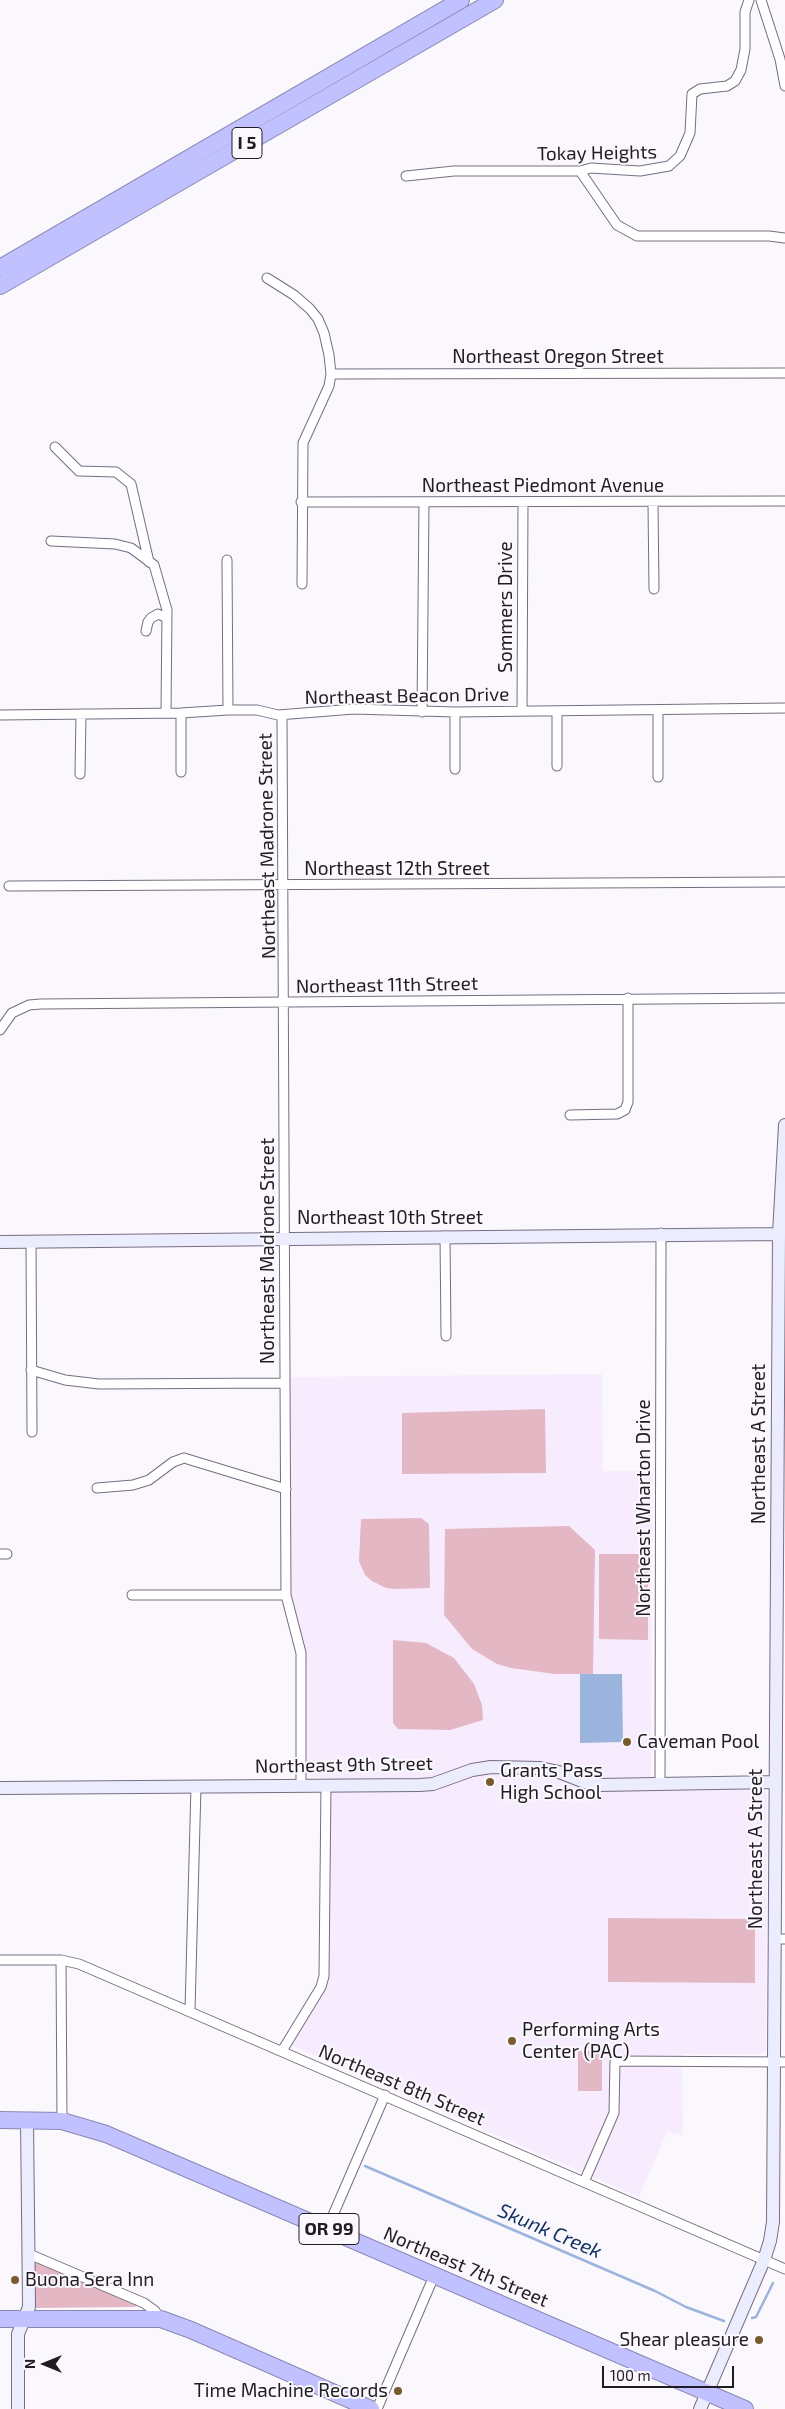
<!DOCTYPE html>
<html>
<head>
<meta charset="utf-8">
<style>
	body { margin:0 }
	#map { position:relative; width:785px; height:2409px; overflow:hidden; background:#faf8fd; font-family:"Exo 2",sans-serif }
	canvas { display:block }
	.north { position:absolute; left:20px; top:2339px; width:50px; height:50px; -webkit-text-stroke:4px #faf8fd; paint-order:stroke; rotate:270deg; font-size:14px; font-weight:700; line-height:20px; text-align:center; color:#211c24 }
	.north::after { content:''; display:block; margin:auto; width:18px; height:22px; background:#211c24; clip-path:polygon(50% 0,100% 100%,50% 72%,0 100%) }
	.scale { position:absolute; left:602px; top:2366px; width:132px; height:22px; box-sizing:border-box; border:2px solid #211c24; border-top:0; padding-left:6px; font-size:15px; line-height:18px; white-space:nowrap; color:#211c24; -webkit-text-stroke:4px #faf8fd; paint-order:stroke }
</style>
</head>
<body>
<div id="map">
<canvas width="785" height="2409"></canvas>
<div class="north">N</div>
<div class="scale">100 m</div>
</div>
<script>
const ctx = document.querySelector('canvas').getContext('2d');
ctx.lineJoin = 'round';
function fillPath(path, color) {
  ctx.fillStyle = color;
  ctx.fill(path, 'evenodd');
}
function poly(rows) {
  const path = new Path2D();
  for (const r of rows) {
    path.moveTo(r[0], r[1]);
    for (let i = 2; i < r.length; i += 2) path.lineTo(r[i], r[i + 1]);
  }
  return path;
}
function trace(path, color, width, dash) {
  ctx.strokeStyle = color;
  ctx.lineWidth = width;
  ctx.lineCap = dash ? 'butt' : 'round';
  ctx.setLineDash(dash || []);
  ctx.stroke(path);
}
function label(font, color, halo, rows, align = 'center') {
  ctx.font = font + ' "Exo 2",sans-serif';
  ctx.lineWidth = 4;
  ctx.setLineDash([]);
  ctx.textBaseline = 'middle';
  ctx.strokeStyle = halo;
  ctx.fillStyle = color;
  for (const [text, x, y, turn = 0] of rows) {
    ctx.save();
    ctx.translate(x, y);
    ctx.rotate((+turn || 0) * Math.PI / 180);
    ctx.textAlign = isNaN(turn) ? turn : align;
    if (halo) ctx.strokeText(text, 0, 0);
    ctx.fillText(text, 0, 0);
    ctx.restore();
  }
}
const built = poly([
	[602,1374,603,1471,653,1471,651,1789,761,1787,764,1789,767,1795,766,2051,762,2054,682,2054,683,2136,667,2132,639,2197,292,2046,291,2042,323,1989,329,1778,311,1777,307,1773,307,1664,291,1591,290,1377]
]);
const green = poly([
	[545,1409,546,1473,402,1474,402,1413],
	[421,1518,429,1524,430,1588,396,1589,386,1588,372,1581,365,1575,359,1561,361,1519],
	[569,1526,595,1550,593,1674,555,1674,511,1668,497,1664,472,1649,444,1615,445,1529],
	[599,1554,648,1554,648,1640,599,1639],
	[393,1640,426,1643,454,1658,474,1684,482,1705,483,1720,450,1730,398,1729,393,1723],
	[608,1918,755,1919,755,1983,608,1982],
	[578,2051,602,2051,602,2091,578,2091],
	[34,2257,137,2305,135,2307,33,2308]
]);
const water = poly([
	[580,1674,622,1674,623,1742,580,1743]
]);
const stream = poly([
	[365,2166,655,2291,686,2307,724,2321],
	[752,2318,756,2317,773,2283]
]);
const street = poly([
	[761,0,780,59,785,86],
	[580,171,617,225,637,236,769,236,785,238],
	[406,176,454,171,580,171,591,168,640,171,669,166,680,156,690,133,692,94,700,89,727,86,735,81,741,70,745,49,745,12,749,0],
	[267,278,294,295,310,309,318,319,324,333,329,355,331,374,329,386,303,443,302,584],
	[331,374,785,373],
	[55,447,79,471,116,472,131,484,149,562],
	[301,502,785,501],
	[653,503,654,589],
	[51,541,115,544,131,548,154,565,167,610,166,713],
	[227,560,228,710],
	[146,631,148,622,151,618,158,614,167,618],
	[522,711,523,502],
	[422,712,424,502],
	[181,713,181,772],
	[0,715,181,713,228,710,257,710,278,715,354,709,455,712,785,708],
	[282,715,286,1595,301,1653,301,1785],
	[557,766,557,711],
	[455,769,455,712],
	[80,774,81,714],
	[658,777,658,710],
	[9,886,785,882],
	[0,1030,12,1013,29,1005,41,1004,785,998],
	[570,1115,617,1114,625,1110,628,1102,628,998],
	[445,1236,446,1336],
	[31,1241,32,1432],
	[31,1370,65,1380,99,1384,284,1383],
	[97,1488,133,1485,149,1480,173,1462,184,1458,286,1489],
	[0,1554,7,1554],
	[132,1595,286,1595],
	[660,1783,661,1233],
	[774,1939,785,1939],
	[0,1960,61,1960,79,1964,785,2269],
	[61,1960,62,2121],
	[190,2010,196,1786],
	[282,2051,321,1987,324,1976,326,1785],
	[584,2182,614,2113,615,2061,785,2062],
	[327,2229,385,2095],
	[29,2254,144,2303,155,2311,161,2319],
	[377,2409,434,2276]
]);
const secondary = poly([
	[0,1242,779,1234],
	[0,1788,420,1785,433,1784,472,1770,491,1767,540,1768,559,1772,587,1783,598,1785,775,1782],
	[18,2409,18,2334,29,2307,27,2120],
	[700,2409,764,2260,770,2241,773,2222,779,1234,785,1125]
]);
const highway = poly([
	[0,268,461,0],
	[0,286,495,0],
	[0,2120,62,2121,106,2134,745,2409],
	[0,2319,161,2319,191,2330,371,2409]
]);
const markers = [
	[627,1742,5,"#795a2f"],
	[490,1782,5,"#795a2f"],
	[512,2041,5,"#795a2f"],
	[15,2280,5,"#795a2f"],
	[759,2340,5,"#795a2f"],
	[398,2391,5,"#795a2f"]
];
const shields = [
	[247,143,30],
	[329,2229,60]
];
const shieldNames = [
	["I 5",247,143],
	["OR 99",329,2229]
];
const streetNames = [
	["Tokay Heights",597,153,-1],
	["Northeast Oregon Street",558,357],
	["Northeast Piedmont Avenue",543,486],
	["Sommers Drive",506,607,-90],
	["Northeast Beacon Drive",407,696,-1],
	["Northeast Madrone Street",267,846,-91],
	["Northeast 12th Street",397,869],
	["Northeast 11th Street",387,985,-1],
	["Northeast 10th Street",390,1218],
	["Northeast Madrone Street",268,1251,-90],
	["Northeast A Street",759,1444,-90],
	["Northeast Wharton Drive",644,1508,-90],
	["Northeast 9th Street",344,1765,-1],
	["Northeast A Street",756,1849,-90],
	["Northeast 8th Street",402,2085,23],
	["Northeast 7th Street",466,2267,23]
];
const poiNames = [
	["Caveman Pool",637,1742],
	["Grants Pass",500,1771],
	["High School",500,1793],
	["Performing Arts",522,2030],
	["Center (PAC)",522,2052],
	["Buona Sera Inn",25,2280],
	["Shear pleasure",749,2340,"right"],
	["Time Machine Records",388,2391,"right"]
];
const waterNames = [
	["Skunk Creek",550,2231,23]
];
fillPath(built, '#f6ecfe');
fillPath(green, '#e3b8c4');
fillPath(water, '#9ab4dd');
trace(stream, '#9ab4dd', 2.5);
trace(street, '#786d81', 11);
trace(secondary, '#786d81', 14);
trace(highway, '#8987b2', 18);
trace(street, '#fff', 9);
trace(secondary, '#ececff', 12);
trace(highway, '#c1c1ff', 16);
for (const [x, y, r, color] of markers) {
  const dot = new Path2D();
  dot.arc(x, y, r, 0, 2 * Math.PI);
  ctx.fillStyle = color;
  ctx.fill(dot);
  trace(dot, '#faf8fd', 2);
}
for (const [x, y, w] of shields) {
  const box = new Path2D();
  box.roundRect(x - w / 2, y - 15.5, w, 31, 4);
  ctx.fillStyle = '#faf8fd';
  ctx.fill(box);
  trace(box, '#211c24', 1);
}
label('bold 18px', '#211c24', null, shieldNames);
label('19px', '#211c24', '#faf8fd', streetNames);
label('19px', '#211c24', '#faf8fd', poiNames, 'left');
label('italic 20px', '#133264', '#faf8fd', waterNames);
</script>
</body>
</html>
